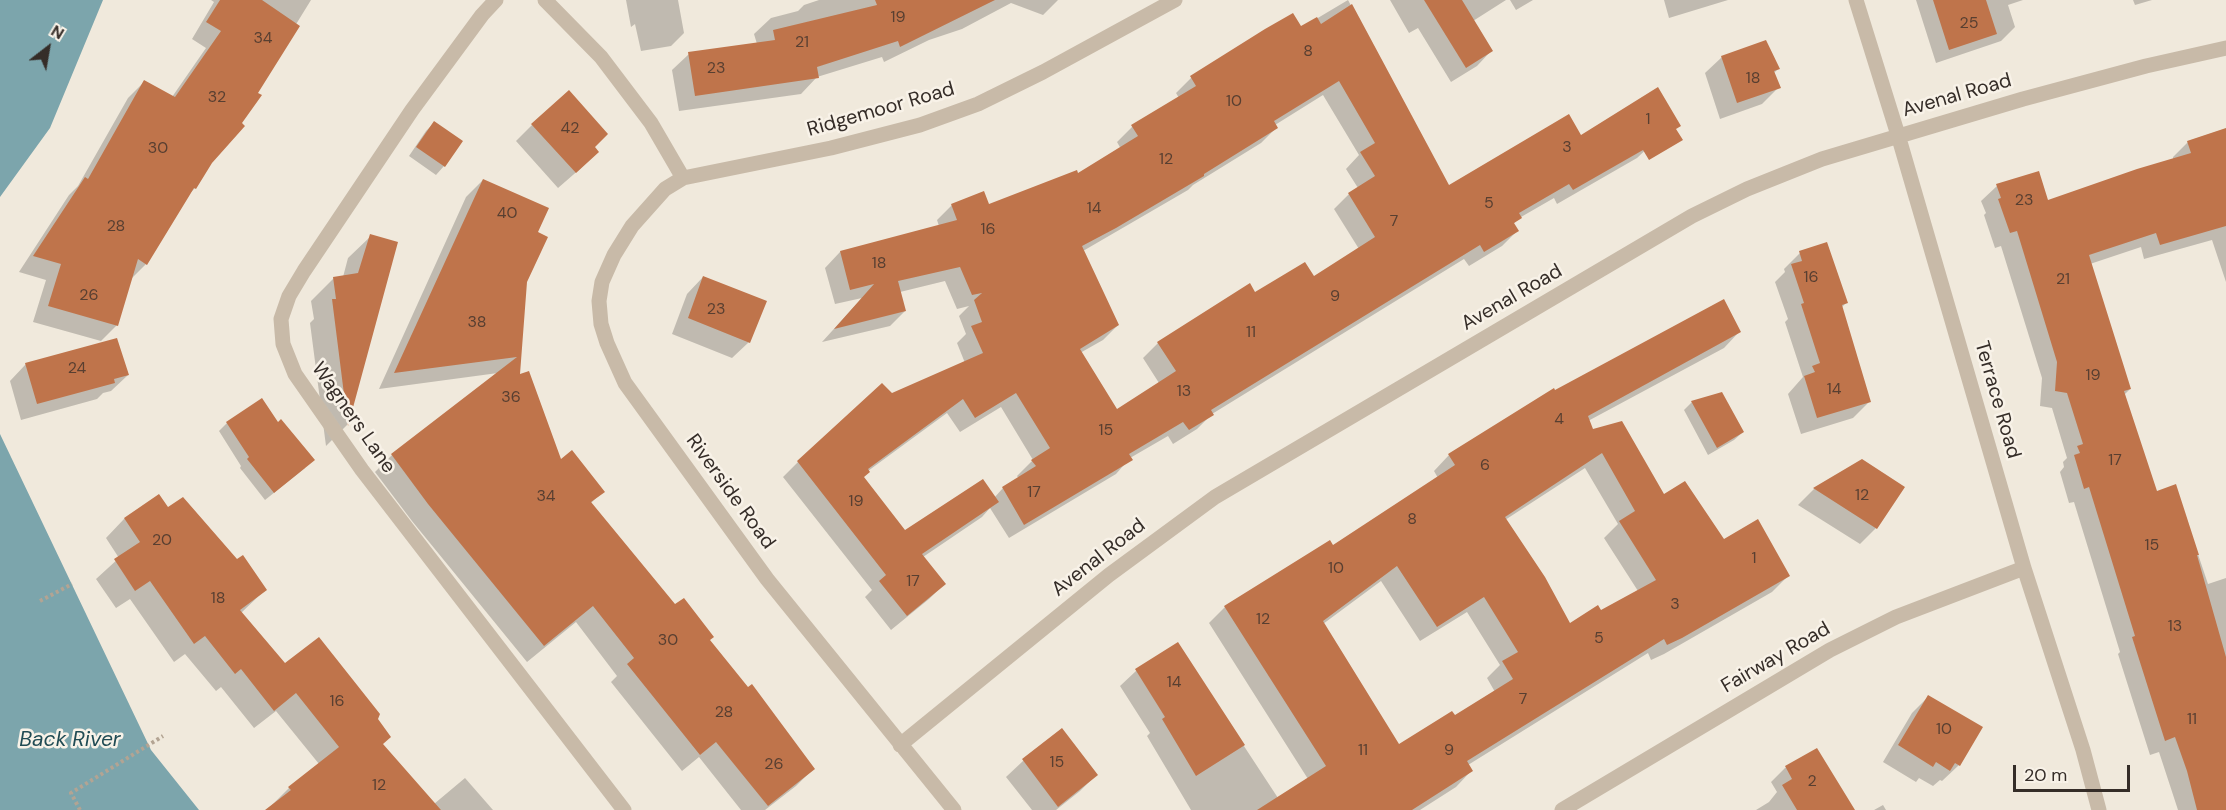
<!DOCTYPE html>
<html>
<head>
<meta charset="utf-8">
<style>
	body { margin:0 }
	#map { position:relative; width:2226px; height:810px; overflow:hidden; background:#f0e9dc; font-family:"DM Sans",sans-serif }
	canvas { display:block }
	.north { position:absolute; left:18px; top:18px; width:60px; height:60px; -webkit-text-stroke:4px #f8f2e8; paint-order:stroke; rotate:31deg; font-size:16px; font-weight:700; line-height:24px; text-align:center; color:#352d28 }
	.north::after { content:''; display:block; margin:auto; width:21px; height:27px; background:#352d28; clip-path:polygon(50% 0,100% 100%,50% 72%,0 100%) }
	.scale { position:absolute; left:2013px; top:765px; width:117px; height:27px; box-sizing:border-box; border:3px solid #352d28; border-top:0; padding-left:8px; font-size:18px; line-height:21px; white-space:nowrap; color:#352d28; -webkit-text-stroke:4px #f8f2e8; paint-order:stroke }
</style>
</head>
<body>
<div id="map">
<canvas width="2226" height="810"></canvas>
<div class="north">N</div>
<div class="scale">20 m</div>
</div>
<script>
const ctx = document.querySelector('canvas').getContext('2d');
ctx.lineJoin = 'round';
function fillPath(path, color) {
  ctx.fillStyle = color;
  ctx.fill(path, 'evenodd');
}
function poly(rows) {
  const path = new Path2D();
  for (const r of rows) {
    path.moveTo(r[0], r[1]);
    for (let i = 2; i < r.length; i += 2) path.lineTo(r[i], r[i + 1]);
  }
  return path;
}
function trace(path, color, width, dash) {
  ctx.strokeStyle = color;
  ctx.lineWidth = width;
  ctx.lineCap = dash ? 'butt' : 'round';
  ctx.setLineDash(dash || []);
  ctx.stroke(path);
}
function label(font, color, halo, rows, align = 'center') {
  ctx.font = font + ' "DM Sans",sans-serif';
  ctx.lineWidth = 5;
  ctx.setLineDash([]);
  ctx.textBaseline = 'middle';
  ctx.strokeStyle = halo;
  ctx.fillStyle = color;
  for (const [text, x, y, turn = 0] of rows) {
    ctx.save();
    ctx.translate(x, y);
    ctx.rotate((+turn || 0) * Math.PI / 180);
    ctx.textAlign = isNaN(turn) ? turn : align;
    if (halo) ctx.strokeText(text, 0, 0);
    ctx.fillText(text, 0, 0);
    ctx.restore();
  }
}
const water = poly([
	[0,0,103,0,50,128,0,197],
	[0,434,151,750,199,810,0,810]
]);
const shadow = poly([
	[211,0,311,0,195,188,186,197,146,264,131,279,117,325,101,341,33,322,46,280,19,272,69,195,78,186,128,98,144,82,172,97,206,48,192,39,214,2],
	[626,0,678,0,684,33,671,46,641,51,635,24,631,27],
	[819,0,1058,0,1043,15,1011,3,962,29,929,40,884,62,882,57,817,77,801,94,679,111,672,70,689,54,757,44,754,34,771,18,798,11,804,5],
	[1348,0,1449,187,1581,137,1653,143,1637,158,1557,204,1554,198,1521,217,1513,224,1517,231,1502,246,1469,266,1464,259,1212,414,1197,429,1173,444,1168,436,1130,458,1116,474,1009,538,990,508,982,517,923,557,944,584,929,599,891,630,865,597,872,590,783,477,798,462,891,395,965,363,957,343,966,334,959,316,969,306,957,309,945,281,900,292,905,311,890,326,822,342,862,298,835,304,825,268,840,252,939,226,937,220,952,205,988,206,1078,175,1121,149,1117,142,1132,127,1179,98,1176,93,1191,78,1301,28],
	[1323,95,1359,155,1346,169,1358,188,1349,194,1334,209,1359,249,1313,278,1255,294,1158,343,1143,358,1159,383,1117,411,1080,353,1103,340,1118,325,1083,251,1188,190,1193,185,1261,143,1276,128,1275,125],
	[1001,407,1033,460,1017,476,1019,479,1003,488,994,498,905,532,863,477,868,471,947,413,960,432],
	[1390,0,1506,0,1473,21,1491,51,1477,66,1451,82,1418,28,1409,33],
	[1510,0,1533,0,1516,10],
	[1664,0,1728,0,1669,18],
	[1916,0,2023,0,2008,5,2015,27,2001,41,1936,63],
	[2133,0,2152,0,2135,5],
	[1722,57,1778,69,1774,73,1779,87,1762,104,1720,119,1705,73],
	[434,123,461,141,444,166,436,175,409,156,426,131],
	[532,125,593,147,581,168,558,188,516,141],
	[2226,130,2226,282,2212,240,2144,259,2141,247,2090,264,2130,389,2124,395,2156,493,2175,486,2208,584,2226,578,2226,810,2178,810,2159,752,2150,755,2118,654,2120,652,2074,502,2069,503,2060,472,2064,467,2063,462,2067,458,2052,408,2040,406,2042,378,2001,246,1995,248,1984,215,1986,213,1981,201,1997,186,2047,202,2173,160,2173,157,2188,142],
	[483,180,536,233,526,282,519,376,560,461,603,491,590,504,675,606,708,640,813,769,796,786,765,810,741,810,699,757,682,771,611,682,617,676,576,622,527,662,412,521,375,472,392,455,498,373,379,389,466,197],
	[371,236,397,243,347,425,326,446,310,323,314,319,311,301,334,278,343,277,348,258],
	[1800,253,1847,302,1841,308,1869,402,1853,418,1801,434,1788,394,1803,377,1785,322,1788,319,1775,282,1785,272,1784,269],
	[703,277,749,342,732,358,672,334,687,294],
	[1739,332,1724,348,1588,421,1592,431,1664,496,1724,541,1788,576,1772,592,1664,654,1651,660,1648,653,1468,765,1471,771,1456,787,1420,810,1191,810,1147,736,1150,733,1120,686,1136,671,1177,644,1278,798,1308,779,1209,623,1225,607,1333,548,1438,478,1434,471,1449,455,1554,392],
	[1585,468,1618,524,1604,538,1638,591,1601,612,1570,625,1505,520],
	[1381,581,1420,641,1467,612,1500,665,1487,678,1495,692,1454,717,1398,746,1323,624],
	[26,364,128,375,111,391,103,393,97,399,21,420,10,381],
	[262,400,305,468,265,500,240,468,241,466,219,431,227,423],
	[1692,402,1743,432,1734,440,1708,455,1684,410],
	[1862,461,1876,528,1860,544,1798,505,1814,489],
	[159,496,167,509,237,561,265,590,241,613,285,665,376,719,381,745,434,804,465,778,493,810,272,810,270,807,289,788,319,764,276,711,254,728,221,687,216,691,185,654,174,662,130,599,116,608,96,579,119,558,106,538,124,519],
	[1928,697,1959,765,1942,781,1940,780,1933,786,1919,778,1916,782,1883,762,1912,713],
	[1062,730,1096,775,1080,791,1056,810,1032,810,1006,777,1023,761],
	[1816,750,1853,810,1756,810,1769,802,1777,792,1771,782,1785,768],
	[1883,805,1886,810,1874,810]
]);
const building = poly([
	[220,0,262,0,300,26,258,93,262,95,242,123,245,126,212,163,196,189,194,188,147,265,138,259,118,326,48,306,61,264,33,256,85,177,88,179,144,80,175,97,221,31,206,22],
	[875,0,995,0,900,47,898,41,817,67,819,78,695,96,688,52,775,40,773,30,877,5],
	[1424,0,1462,0,1493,51,1466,68],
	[1933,0,1986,0,1997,34,1949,50],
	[1352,4,1449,185,1569,114,1581,135,1658,87,1681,126,1676,129,1683,140,1649,160,1643,150,1573,190,1569,184,1519,213,1522,218,1514,223,1519,231,1484,252,1480,245,1211,410,1214,415,1189,430,1183,422,1129,454,1133,460,1024,525,1002,487,1036,466,1031,460,1050,448,1016,393,975,418,963,399,868,469,870,472,864,477,905,530,983,479,999,502,922,554,946,584,907,616,879,581,886,575,797,461,882,383,892,393,983,353,971,326,982,322,974,300,982,293,972,295,960,267,898,281,906,311,834,329,874,284,850,290,840,251,957,220,951,204,984,191,989,204,1077,170,1078,173,1138,136,1131,125,1196,86,1190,76,1265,29,1293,13,1301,26,1317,17,1321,24],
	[1339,81,1375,143,1360,152,1375,176,1348,193,1375,237,1314,276,1305,262,1255,292,1250,283,1157,342,1176,371,1117,409,1080,349,1119,325,1082,246,1116,228,1204,176,1204,174,1278,128,1274,121],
	[1766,40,1780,69,1774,71,1781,88,1737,103,1721,56],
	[569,90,608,134,595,147,599,152,576,173,531,124],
	[434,121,463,141,445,167,416,147],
	[2226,128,2226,226,2160,245,2156,233,2089,255,2131,389,2124,391,2157,491,2176,484,2199,555,2197,555,2226,657,2226,810,2197,810,2187,771,2175,737,2165,741,2132,637,2135,636,2089,487,2084,489,2074,455,2080,453,2077,446,2083,444,2067,393,2055,391,2057,362,2017,231,2010,233,1998,199,2001,198,1996,184,2039,171,2048,200,2137,169,2191,153,2187,141],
	[483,179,549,208,538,232,548,237,527,282,520,374,529,371,561,459,572,450,605,492,591,502,675,604,684,598,714,637,710,640,748,687,752,684,815,769,768,806,716,742,700,755,627,664,634,658,593,606,544,646,428,504,391,454,517,357,394,373],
	[370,234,398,242,348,426,332,299,336,299,333,277,358,273],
	[1827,242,1848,303,1842,305,1871,402,1817,418,1804,376,1815,372,1812,366,1820,363,1801,304,1804,303,1791,264,1802,261,1799,251],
	[703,276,767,301,750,343,688,318],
	[1724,299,1741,332,1588,416,1593,429,1622,421,1664,494,1685,481,1724,539,1758,519,1790,576,1682,638,1667,645,1664,639,1467,761,1473,771,1412,810,1257,810,1326,766,1224,606,1330,540,1333,545,1455,465,1448,454,1554,388,1555,390],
	[1602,453,1635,511,1619,521,1656,580,1601,610,1598,605,1570,623,1545,577,1505,517],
	[1397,566,1437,627,1484,597,1518,652,1502,661,1513,679,1455,715,1452,711,1399,744,1323,621],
	[117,338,129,375,114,379,115,383,37,404,25,363],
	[1722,392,1744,432,1717,448,1691,401],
	[262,398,278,422,281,419,315,460,274,493,247,459,249,457,226,422],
	[1862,459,1905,487,1877,529,1813,488],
	[159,494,168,507,183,497,237,559,243,555,267,590,240,610,285,663,319,637,380,714,378,719,391,737,383,744,441,810,265,810,291,790,288,787,339,747,296,693,274,711,241,669,235,674,205,636,194,644,150,581,135,591,114,559,140,542,124,518],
	[1178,642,1245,745,1196,776,1162,719,1165,717,1135,669],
	[1928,695,1983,727,1960,766,1955,763,1950,771,1936,762,1933,767,1898,745],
	[1062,728,1098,775,1058,807,1022,759],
	[1817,748,1855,810,1797,810,1782,785,1792,779,1785,766]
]);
const path = poly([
	[40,601,72,584],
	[80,810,71,793,163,736]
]);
const street = poly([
	[496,0,482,15,412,110,304,271,289,296,281,319,283,344,295,374,362,470,624,810],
	[545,0,601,57,651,123,683,178],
	[1856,0,1898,135,2024,568,2083,750,2099,810],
	[900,745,1109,575,1215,497,1692,216,1747,189,1822,159,2023,99,2146,66,2226,48],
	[954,810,767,579,625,383,607,343,601,324,599,301,602,282,614,255,632,226,665,189,683,178,831,148,920,125,978,104,1043,72,1175,0],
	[1562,810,1830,650,1896,617,2024,568]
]);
const numberNames = [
	["19",898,18],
	["25",1969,24],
	["34",263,39],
	["21",802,43],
	["8",1308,52],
	["23",716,69],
	["18",1753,79],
	["32",217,98],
	["10",1234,102],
	["1",1648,120],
	["42",570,129],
	["3",1567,148],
	["30",158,149],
	["12",1166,160],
	["23",2024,201],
	["5",1489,204],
	["14",1094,209],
	["40",507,214],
	["7",1394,222],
	["28",116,227],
	["16",988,230],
	["18",879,264],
	["16",1811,278],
	["21",2063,280],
	["26",89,296],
	["9",1335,297],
	["23",716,310],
	["38",477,323],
	["11",1251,333],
	["24",77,369],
	["19",2093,376],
	["14",1834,390],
	["13",1184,392],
	["36",511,398],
	["4",1559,420],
	["15",1106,431],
	["17",2115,461],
	["6",1485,466],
	["17",1034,493],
	["12",1862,496],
	["34",546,497],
	["19",856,502],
	["8",1412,520],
	["20",162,541],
	["15",2152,546],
	["1",1754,559],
	["10",1336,569],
	["17",913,582],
	["18",218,599],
	["3",1675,605],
	["12",1263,620],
	["13",2175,627],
	["5",1599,639],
	["30",668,641],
	["14",1174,683],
	["7",1523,700],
	["16",337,702],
	["28",724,713],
	["11",2192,720],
	["10",1944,730],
	["11",1363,751],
	["9",1449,751],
	["15",1057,763],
	["26",774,765],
	["2",1812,782],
	["12",379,786]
];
const streetNames = [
	["Avenal Road",1957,96,-16],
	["Ridgemoor Road",881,110,-16],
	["Avenal Road",1512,298,-30],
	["Terrace Road",1997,400,74],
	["Wagners Lane",353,418,55],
	["Riverside Road",730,492,54],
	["Avenal Road",1099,558,-38],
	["Fairway Road",1776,658,-30]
];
const waterNames = [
	["Back River",70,740]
];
fillPath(water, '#7ca5ac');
fillPath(shadow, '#0003');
fillPath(building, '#bf744b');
trace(path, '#b3a493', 4, [3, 3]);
trace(street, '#c8baa8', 15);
label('16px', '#583f31', null, numberNames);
label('20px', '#352d28', '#f8f2e8', streetNames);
label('italic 21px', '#204b54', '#f8f2e8', waterNames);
</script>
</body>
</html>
